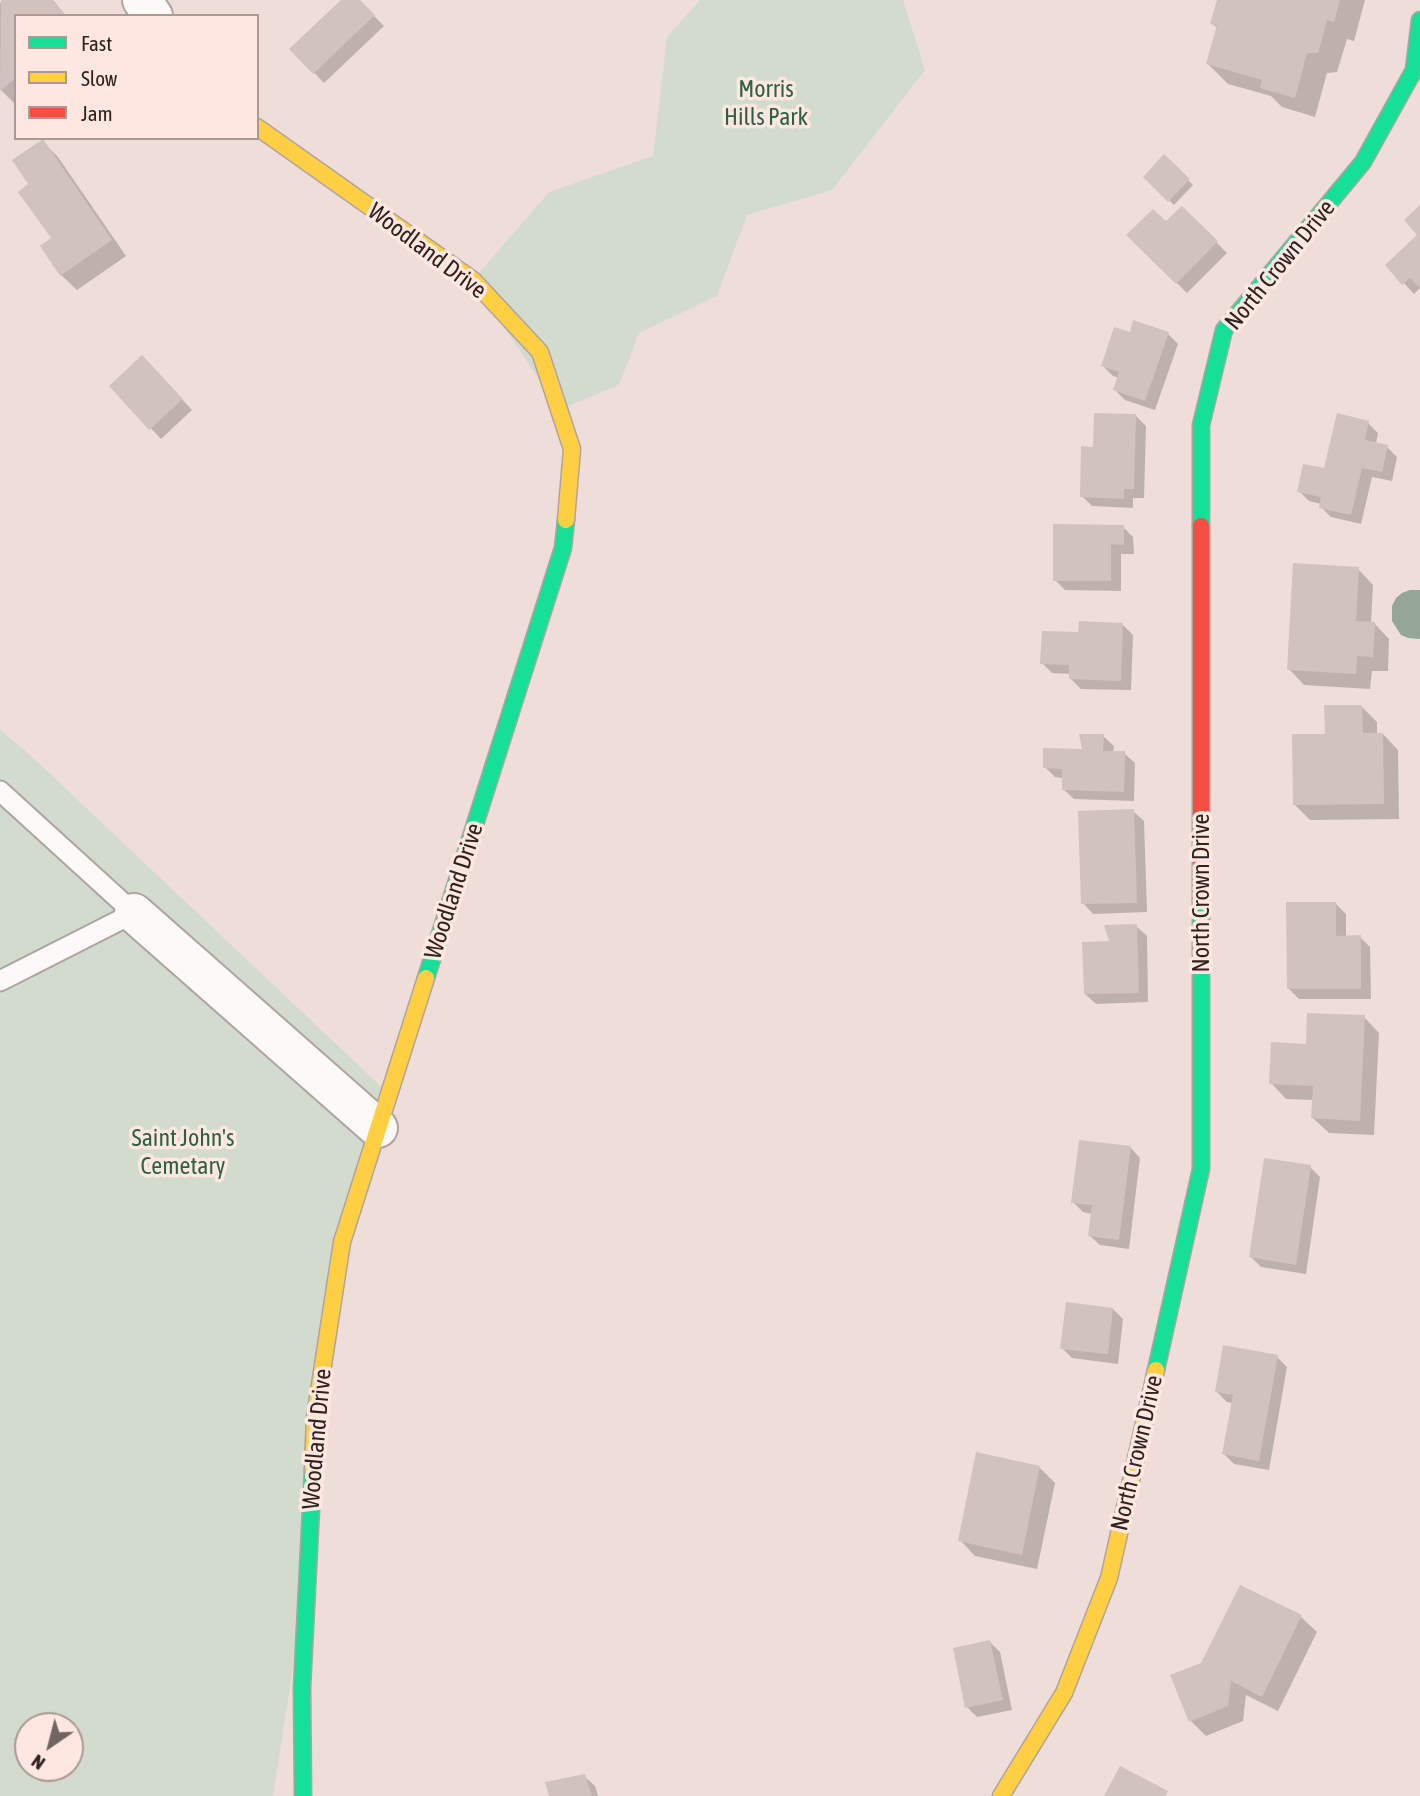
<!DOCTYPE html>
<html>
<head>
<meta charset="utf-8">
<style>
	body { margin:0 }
	#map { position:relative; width:1420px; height:1796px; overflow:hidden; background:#eeddd8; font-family:"Asap Condensed",sans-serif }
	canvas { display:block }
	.legend { position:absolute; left:14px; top:14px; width:245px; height:126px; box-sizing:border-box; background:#ffe7e1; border:2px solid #ab9994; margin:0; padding:9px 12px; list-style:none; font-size:21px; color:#2e2321 }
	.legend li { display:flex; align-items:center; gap:14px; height:35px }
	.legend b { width:35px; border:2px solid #ab9994 }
	.north { position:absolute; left:14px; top:1712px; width:70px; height:70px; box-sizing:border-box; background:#ffe7e1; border:2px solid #ab9994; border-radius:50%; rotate:215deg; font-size:19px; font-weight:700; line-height:28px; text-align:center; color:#2e2321 }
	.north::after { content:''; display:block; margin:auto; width:24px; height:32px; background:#716461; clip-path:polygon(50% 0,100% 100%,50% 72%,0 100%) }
</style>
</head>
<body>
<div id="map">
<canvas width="1420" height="1796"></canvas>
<ul class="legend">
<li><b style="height:9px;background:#16e098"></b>Fast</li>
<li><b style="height:9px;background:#ffcf43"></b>Slow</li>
<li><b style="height:9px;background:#f24e42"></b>Jam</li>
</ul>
<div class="north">N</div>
</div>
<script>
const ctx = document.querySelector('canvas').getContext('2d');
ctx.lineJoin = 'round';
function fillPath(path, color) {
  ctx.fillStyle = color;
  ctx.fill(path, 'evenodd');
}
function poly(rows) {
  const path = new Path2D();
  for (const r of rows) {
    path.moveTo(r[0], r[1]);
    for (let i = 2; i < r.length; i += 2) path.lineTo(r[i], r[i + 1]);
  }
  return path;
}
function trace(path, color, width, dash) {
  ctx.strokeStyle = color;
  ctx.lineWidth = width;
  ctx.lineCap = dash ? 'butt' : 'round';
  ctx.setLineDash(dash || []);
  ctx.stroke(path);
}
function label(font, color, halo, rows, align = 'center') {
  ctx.font = font + ' "Asap Condensed",sans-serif';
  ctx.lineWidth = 7;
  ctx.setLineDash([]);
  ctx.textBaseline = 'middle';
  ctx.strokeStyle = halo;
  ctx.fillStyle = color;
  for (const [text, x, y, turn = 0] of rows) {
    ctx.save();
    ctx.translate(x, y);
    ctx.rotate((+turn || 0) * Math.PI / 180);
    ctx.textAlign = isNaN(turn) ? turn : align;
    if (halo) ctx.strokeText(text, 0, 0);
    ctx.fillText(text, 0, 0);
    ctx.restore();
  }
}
const green = poly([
	[700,0,903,0,925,70,832,190,747,215,717,296,639,333,619,385,559,410,473,280,549,192,653,156,667,37],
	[0,730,28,753,389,1094,332,1311,307,1577,273,1796,0,1796],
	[28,1726,70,1726,70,1768,28,1768]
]);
const water = poly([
	[1410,590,1420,590,1420,639,1408,638,1401,635,1392,621,1392,606,1396,598,1402,593]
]);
const shadow = poly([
	[4,0,53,0,66,16,16,16,16,105,0,89,0,3],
	[344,0,358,0,384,26,324,83,292,49],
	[1219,0,1365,0,1354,41,1347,39,1337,72,1327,73,1315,117,1282,107,1271,96,1228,84,1208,64,1218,29,1212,23],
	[42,141,58,157,126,256,77,290,61,275,53,239,31,185],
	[1165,157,1193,185,1174,205,1145,177],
	[1182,208,1227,253,1187,293,1129,235,1166,224],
	[1420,208,1420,288,1414,294,1387,265,1420,235],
	[1131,334,1168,334,1178,344,1155,410,1125,400,1115,390,1119,378,1113,376,1103,366],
	[152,367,192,410,161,439,111,386],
	[1136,416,1146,426,1144,498,1133,498,1133,508,1092,506,1082,496,1095,448],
	[1368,423,1378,433,1376,444,1387,447,1397,457,1392,481,1372,477,1361,524,1331,517,1321,507,1321,504,1309,501,1299,491,1325,471],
	[1123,527,1133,537,1134,554,1121,554,1121,591,1065,590,1055,580],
	[1358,569,1373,585,1371,623,1374,623,1389,639,1388,671,1372,671,1370,689,1304,685,1289,669],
	[1123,625,1133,635,1131,690,1081,689,1071,679,1071,674,1052,673,1042,663,1080,634],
	[1362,707,1377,722,1377,734,1383,734,1398,750,1399,819,1310,820,1295,805,1327,736],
	[1103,736,1114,746,1113,753,1124,753,1135,763,1134,801,1074,799,1063,789,1063,778,1055,777,1045,767,1085,751],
	[1133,811,1144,821,1147,912,1093,914,1083,903],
	[1336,904,1346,914,1346,937,1360,937,1370,947,1371,999,1299,999,1289,989],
	[1136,926,1147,936,1148,1002,1096,1004,1085,994,1112,943],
	[1364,1017,1379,1033,1374,1135,1329,1133,1313,1118,1314,1100,1286,1099,1271,1083,1308,1046],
	[1130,1147,1140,1158,1129,1249,1100,1245,1089,1235,1092,1214,1083,1212,1073,1202],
	[1310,1167,1320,1177,1306,1274,1261,1267,1251,1257],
	[1113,1309,1123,1319,1118,1364,1072,1358,1062,1348],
	[1277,1357,1287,1367,1269,1470,1234,1464,1224,1454,1233,1403,1227,1402,1217,1392],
	[1039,1467,1055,1483,1037,1569,975,1556,960,1540],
	[1240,1587,1301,1617,1317,1632,1278,1711,1246,1695,1243,1721,1206,1736,1191,1721,1202,1664],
	[990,1642,1000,1652,1012,1710,977,1717,967,1707],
	[584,1776,595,1786,598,1796,551,1796]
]);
const building = poly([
	[1,0,52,0,66,16,16,16,16,78,0,91],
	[341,0,360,0,375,15,313,74,289,49],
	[1217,0,1340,0,1334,22,1327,20,1318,53,1307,53,1295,98,1260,88,1262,80,1206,64,1217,25,1210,24],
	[43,139,112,240,60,276,40,246,51,238,18,192,28,184,12,160],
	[1164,154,1190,179,1168,202,1143,177],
	[1420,205,1420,288,1410,278,1402,285,1385,265,1417,235,1404,220],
	[1182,206,1218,241,1176,284,1126,235,1153,209,1166,221],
	[1133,320,1169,332,1145,401,1113,390,1119,372,1101,366,1114,327,1130,332],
	[142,355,183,399,149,430,109,386],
	[1094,413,1136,414,1134,489,1124,489,1124,499,1080,497,1081,446,1093,447],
	[1337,413,1369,421,1365,440,1388,445,1382,472,1362,468,1351,515,1319,508,1321,497,1297,492,1303,464,1324,468],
	[1053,524,1124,525,1124,545,1111,544,1111,581,1053,581],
	[1293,563,1359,567,1356,621,1375,622,1373,657,1357,656,1356,674,1287,670],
	[1079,621,1123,623,1121,681,1069,679,1069,665,1040,664,1042,631,1078,632],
	[1324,705,1362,705,1363,733,1383,733,1384,804,1293,805,1292,734,1325,734],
	[1079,734,1104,734,1103,751,1125,751,1124,792,1062,790,1062,769,1043,768,1043,748,1082,749],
	[1134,809,1137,903,1081,904,1078,811],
	[1286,902,1336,902,1336,936,1361,935,1361,989,1287,989],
	[1137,924,1139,993,1084,994,1082,942,1109,941,1104,925],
	[1307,1013,1365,1015,1360,1121,1311,1118,1313,1086,1269,1084,1271,1042,1306,1044],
	[1079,1140,1131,1146,1119,1240,1088,1236,1092,1205,1071,1203],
	[1264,1158,1311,1165,1296,1265,1249,1257],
	[1066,1302,1113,1308,1108,1354,1060,1349],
	[1223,1345,1278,1355,1259,1461,1222,1454,1233,1395,1215,1392],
	[976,1452,1040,1466,1022,1555,958,1541],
	[1240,1585,1302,1615,1262,1697,1231,1681,1228,1706,1189,1722,1170,1675,1201,1663],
	[990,1640,1003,1700,965,1708,953,1648],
	[1120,1766,1168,1791,1165,1796,1104,1796],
	[585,1774,592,1796,549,1796,545,1782]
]);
const lane = poly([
	[0,791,134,913,0,981]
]);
const street = poly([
	[142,0,153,16],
	[134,913,378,1128]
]);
const fast = poly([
	[1201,526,1201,425,1224,330,1363,162,1414,70,1420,20],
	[426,978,563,548,566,520],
	[1156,1370,1201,1169,1201,900],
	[303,1796,302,1687,313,1469]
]);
const slow = poly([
	[257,127,473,280,540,352,572,449,566,520],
	[313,1469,315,1417,342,1242,426,978],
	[1001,1796,1064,1693,1109,1578,1156,1370]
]);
const jam = poly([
	[1201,526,1201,900]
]);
const parkNames = [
	["Morris",766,89],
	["Hills Park",766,117],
	["Saint John's",183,1138],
	["Cemetary",183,1166]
];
const streetNames = [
	["Woodland Drive",427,251,37],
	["North Crown Drive",1280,265,-51],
	["Woodland Drive",454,891,-72],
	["North Crown Drive",1201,893,-90],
	["Woodland Drive",317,1439,-85],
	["North Crown Drive",1137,1453,-77]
];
fillPath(green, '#d3dbcf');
fillPath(water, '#94a696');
fillPath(shadow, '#0003');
fillPath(building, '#d1c2be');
trace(lane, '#b0a4a0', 23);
trace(street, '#b0a4a0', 42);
trace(fast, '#b0a4a0', 19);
trace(slow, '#b0a4a0', 19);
trace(jam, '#b0a4a0', 19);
trace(lane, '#fcfaf9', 19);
trace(street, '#fcfaf9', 38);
trace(fast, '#16e098', 16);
trace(slow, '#ffcf43', 16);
trace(jam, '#f24e42', 16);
label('24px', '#2c6243', '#ffe7e1', parkNames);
label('24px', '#2e2321', '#ffe7e1', streetNames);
</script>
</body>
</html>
